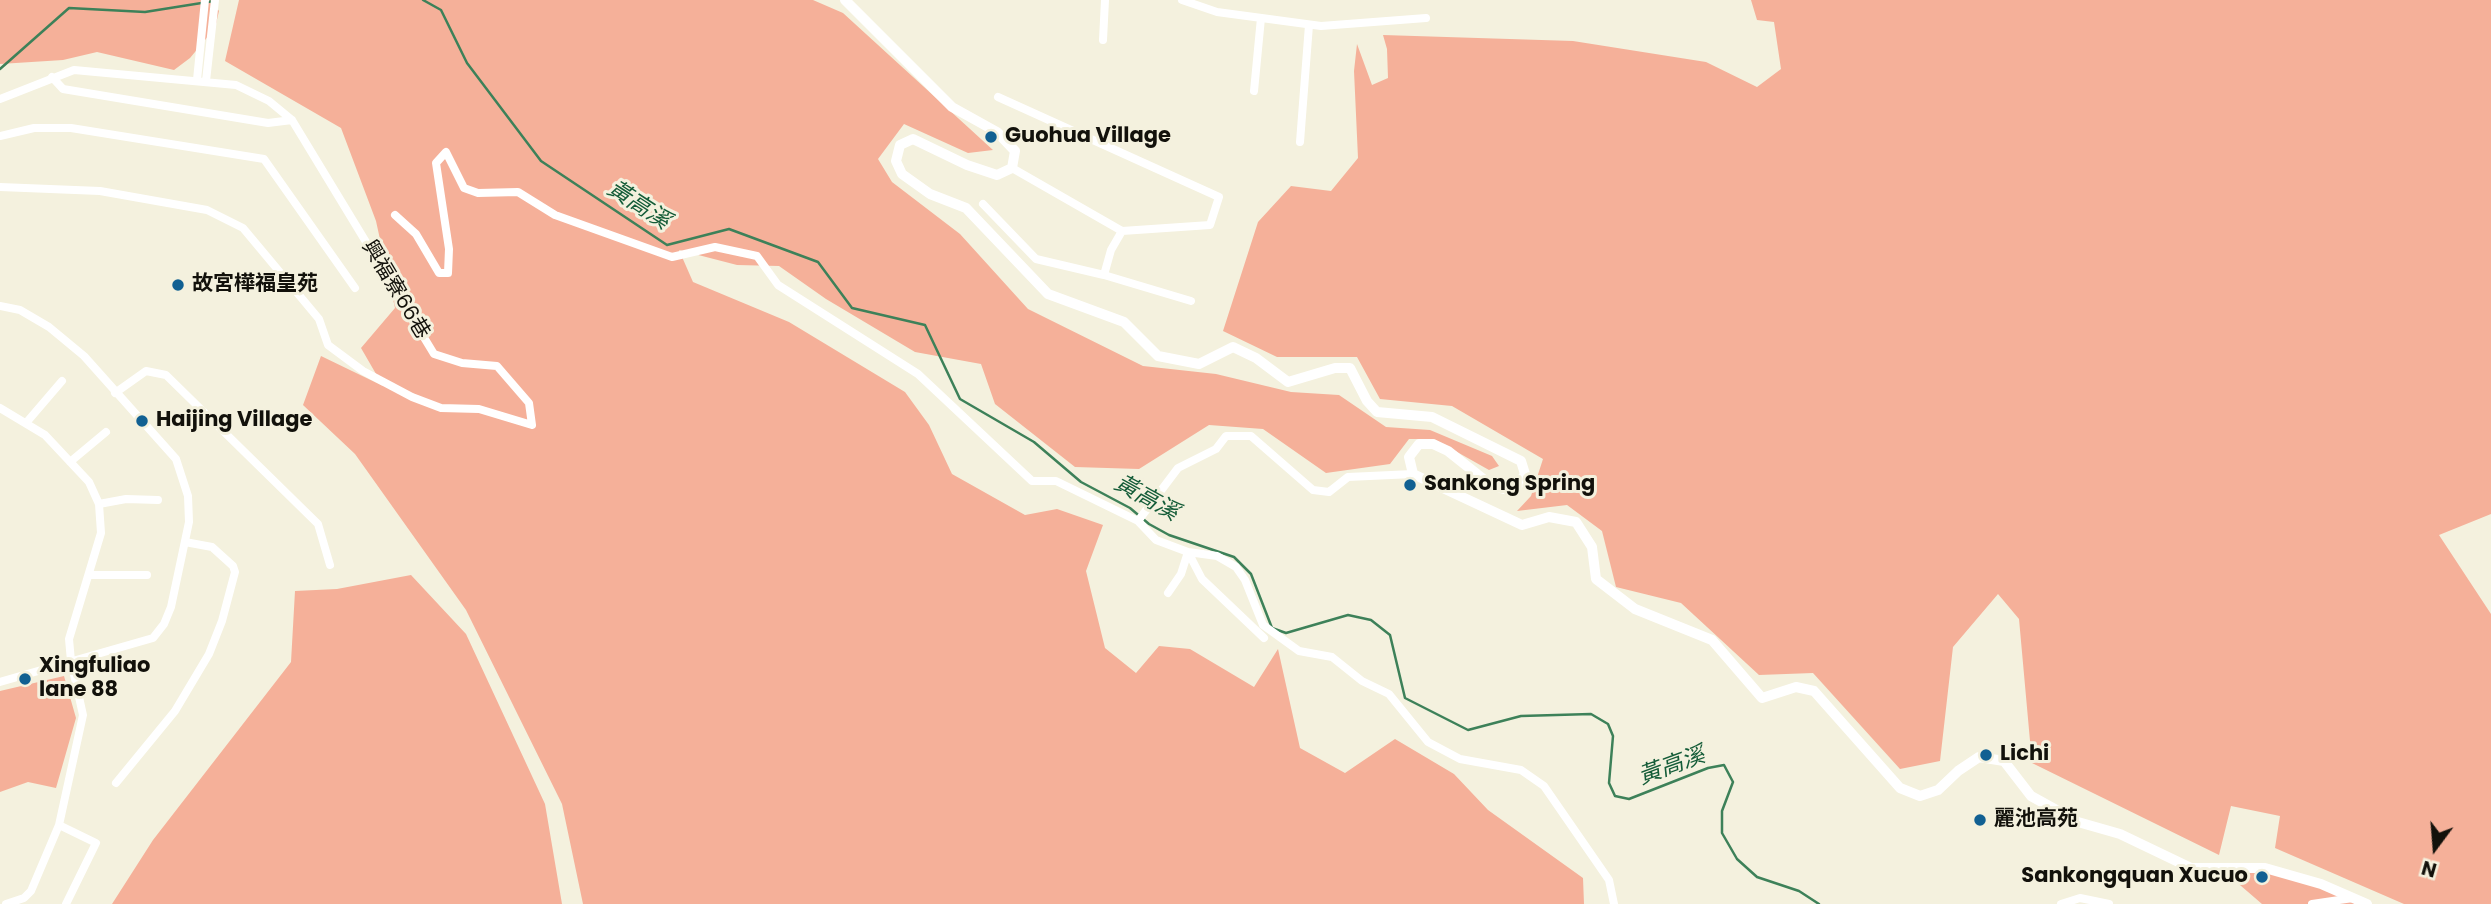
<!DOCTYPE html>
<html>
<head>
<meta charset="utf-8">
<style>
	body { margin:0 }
	#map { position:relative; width:2491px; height:904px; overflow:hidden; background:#f4f1de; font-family:Poppins,sans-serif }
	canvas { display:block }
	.north { position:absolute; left:2400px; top:813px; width:70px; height:70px; -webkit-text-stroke:5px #f4f1de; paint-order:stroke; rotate:196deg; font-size:19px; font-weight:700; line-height:28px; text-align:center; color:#12110b }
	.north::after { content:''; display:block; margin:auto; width:24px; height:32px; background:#12110b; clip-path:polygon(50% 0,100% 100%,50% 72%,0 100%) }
</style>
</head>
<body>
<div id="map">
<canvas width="2491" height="904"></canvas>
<div class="north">N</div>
</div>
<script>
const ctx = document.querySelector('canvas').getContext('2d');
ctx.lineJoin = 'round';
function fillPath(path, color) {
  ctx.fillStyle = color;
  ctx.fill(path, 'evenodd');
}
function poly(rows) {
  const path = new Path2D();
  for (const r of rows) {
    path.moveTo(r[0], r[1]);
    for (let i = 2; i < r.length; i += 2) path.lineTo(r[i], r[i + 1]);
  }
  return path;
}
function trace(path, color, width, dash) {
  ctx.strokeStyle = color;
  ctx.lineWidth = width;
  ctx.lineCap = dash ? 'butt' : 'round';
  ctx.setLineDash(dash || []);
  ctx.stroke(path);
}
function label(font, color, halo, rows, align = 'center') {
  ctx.font = font + ' Poppins,"Noto Sans TC",sans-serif';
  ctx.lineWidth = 6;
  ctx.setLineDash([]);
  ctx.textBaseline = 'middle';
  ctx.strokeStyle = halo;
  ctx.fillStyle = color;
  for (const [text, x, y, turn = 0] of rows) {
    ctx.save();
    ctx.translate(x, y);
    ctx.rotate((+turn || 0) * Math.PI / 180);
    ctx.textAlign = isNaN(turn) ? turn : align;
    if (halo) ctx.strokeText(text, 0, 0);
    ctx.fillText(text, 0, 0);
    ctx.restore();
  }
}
const green = poly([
	[0,0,211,0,219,11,215,28,190,58,174,70,97,52,63,60,0,64],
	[239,0,813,0,843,13,993,150,968,153,904,124,878,159,892,182,960,234,1028,309,1143,366,1216,374,1291,392,1339,395,1386,427,1430,430,1492,456,1499,466,1489,470,1434,439,1409,439,1390,464,1326,473,1263,429,1209,425,1139,469,1075,467,995,404,981,364,915,352,826,299,779,266,737,265,679,250,693,282,789,322,905,392,929,425,952,474,1025,515,1057,509,1103,525,1086,571,1105,648,1136,673,1159,646,1190,649,1254,687,1278,649,1300,748,1345,773,1395,739,1454,774,1488,810,1583,878,1584,904,583,904,562,804,466,610,355,454,303,405,321,356,383,386,361,348,395,308,376,221,341,128,225,61],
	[1751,0,2491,0,2491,514,2439,535,2491,614,2491,904,2404,904,2275,848,2280,816,2231,806,2219,855,2032,763,2019,619,1998,594,1953,647,1940,761,1900,769,1813,673,1759,675,1681,603,1616,587,1602,531,1567,505,1517,511,1531,496,1543,459,1452,406,1380,399,1357,357,1277,357,1223,331,1258,222,1291,186,1331,191,1358,158,1354,71,1357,44,1372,85,1388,78,1387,49,1383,35,1573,41,1706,62,1757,87,1781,69,1774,22,1757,20],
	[411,575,466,634,545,804,562,904,112,904,153,840,291,662,295,591,337,589],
	[64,676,76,718,56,788,28,782,0,792,0,691],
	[2247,869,2306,879,2360,904,2262,904,2233,879,2234,874]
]);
const stream = poly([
	[423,0,441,10,467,63,541,161,667,245,729,229,818,262,852,308,925,325,960,399,1034,442,1081,482,1130,508,1149,524,1169,535,1234,557,1251,574,1272,628,1286,633,1348,615,1371,620,1390,635,1405,698,1468,730,1521,716,1591,714,1608,724,1613,736,1609,783,1615,796,1629,799,1708,768,1724,765,1733,782,1722,811,1722,833,1737,859,1757,877,1799,891,1819,904],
	[0,69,69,8,145,12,214,1]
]);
const street = poly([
	[1182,0,1217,12,1321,26,1426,18],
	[1103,40,1105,0],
	[52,77,63,89,268,123,292,120],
	[197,80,205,0],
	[206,81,215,0],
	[1254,91,1261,18],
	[0,99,74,70,236,85,269,101,292,120,434,354,462,363,497,366,529,403,532,425,479,409,441,408,412,397,363,371,328,345,319,319,243,228,207,210,100,191,0,187],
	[0,136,34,128,71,128,264,159,355,288],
	[1300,142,1309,25],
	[1012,168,1122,231],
	[983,204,1036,259,1104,275,1111,250,1122,231,1210,225,1219,197,998,97],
	[395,215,416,234,439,273,448,273,449,249,436,163,446,152,464,188,478,193,518,192,555,215,672,257,715,247,757,256,778,285,918,374,1032,481,1056,481,1138,521,1156,540,1188,552,1217,556,1236,567,1245,580,1263,625,1299,651,1332,657,1362,681,1389,694,1428,742,1460,759,1521,770,1544,786,1609,880,1614,904],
	[1104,275,1191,301],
	[0,306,20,310,49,327,84,356,176,459,188,496,189,522,171,607,164,624,153,638,0,682],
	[115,393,146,371,166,375,318,524,330,565],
	[0,408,45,435,89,482,99,504,101,533,69,639,71,661,83,715,59,825,31,891,24,898,6,904],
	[26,423,62,381],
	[70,462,106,432],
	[99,504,126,499,158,500],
	[1138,521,1178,468,1216,449,1226,436,1251,436,1313,490,1329,492,1348,477,1413,474],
	[89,575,147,575],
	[1168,593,1181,574,1188,552,1202,579,1264,638],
	[116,783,175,711,209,654,222,621,235,572,233,566,212,547,185,542],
	[59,825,96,843,66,904],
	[2061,904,2080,898,2109,904],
	[2312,904,2353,898]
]);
const secondary = poly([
	[845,0,952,107,997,132,1015,151,1012,168,997,175,967,165,913,139,900,145,896,161,902,174,930,194,966,208,1048,294,1124,322,1158,356,1199,364,1233,347,1256,358,1288,382,1335,368,1350,368,1367,401,1377,412,1432,417,1521,461,1525,474,1518,485,1508,490,1492,486,1448,451,1433,444,1419,444,1409,457,1413,474,1522,525,1549,517,1576,522,1592,547,1596,579,1635,609,1712,640,1762,698,1796,687,1814,691,1900,788,1920,796,1938,790,1958,771,1979,757,2004,761,2031,796,2078,822,2120,834,2191,868,2265,868,2321,884,2367,904]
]);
const markers = [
	[991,137,7,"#116092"],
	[178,285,7,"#116092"],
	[142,421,7,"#116092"],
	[1410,485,7,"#116092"],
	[25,679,7,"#116092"],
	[1986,755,7,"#116092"],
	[1980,820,7,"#116092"],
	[2262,877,7,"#116092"]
];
const poiNames = [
	["Guohua Village",1005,137],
	["故宮樺福皇苑",192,285],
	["Haijing Village",156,421],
	["Sankong Spring",1424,485],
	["Xingfuliao",39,667],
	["lane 88",39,691],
	["Lichi",2000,755],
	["麗池高苑",1994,820],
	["Sankongquan Xucuo",2248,877,"right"]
];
const streetNames = [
	["興福寮66巷",395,290,59]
];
const waterNames = [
	["黃高溪",638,206,33],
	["黃高溪",1146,499,29],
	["黃高溪",1672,767,-20]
];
fillPath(green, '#f5b099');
trace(stream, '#3d8159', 2.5);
trace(street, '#fff', 8);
trace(secondary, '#fff', 10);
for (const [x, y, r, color] of markers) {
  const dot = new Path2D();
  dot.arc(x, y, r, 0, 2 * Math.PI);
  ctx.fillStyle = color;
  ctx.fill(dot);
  trace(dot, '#f4f1de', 2.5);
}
label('bold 21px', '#12110b', '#f4f1de', poiNames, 'left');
label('21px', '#12110b', '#f4f1de', streetNames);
label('italic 23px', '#145c38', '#f4f1de', waterNames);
</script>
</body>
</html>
